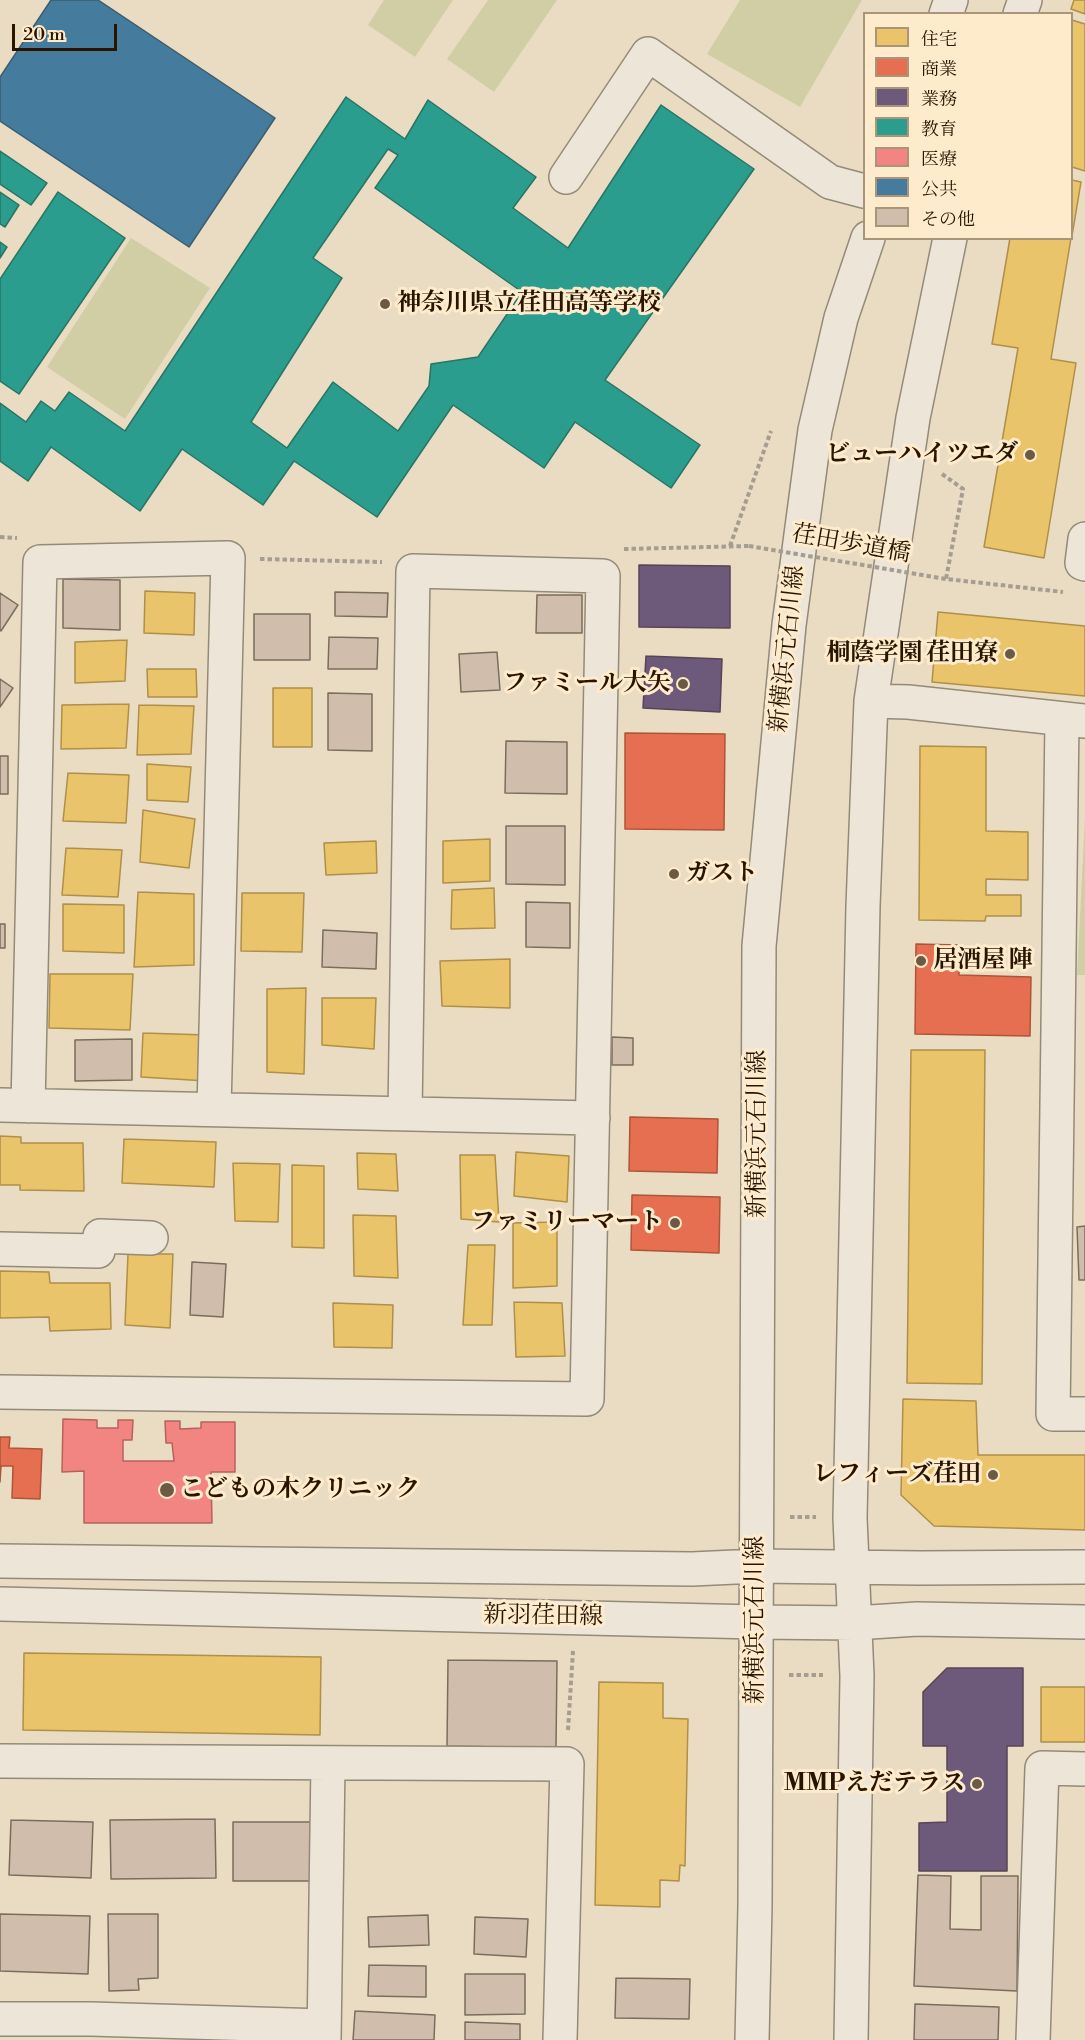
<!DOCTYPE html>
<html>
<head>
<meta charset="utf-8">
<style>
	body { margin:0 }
	#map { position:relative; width:1085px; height:2040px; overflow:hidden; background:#eadcc2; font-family:"Libre Bodoni","Noto Serif JP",serif }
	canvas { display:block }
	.legend { position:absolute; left:863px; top:12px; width:210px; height:228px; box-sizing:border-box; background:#fdebcc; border:2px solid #a8957a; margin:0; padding:8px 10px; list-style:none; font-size:18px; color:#291400 }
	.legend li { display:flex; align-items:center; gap:12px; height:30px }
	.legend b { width:30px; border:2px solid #a8957a }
	.scale { position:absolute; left:12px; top:24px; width:105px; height:27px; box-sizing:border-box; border:3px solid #291400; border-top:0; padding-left:8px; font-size:18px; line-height:21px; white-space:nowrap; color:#291400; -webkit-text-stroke:4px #fdebcc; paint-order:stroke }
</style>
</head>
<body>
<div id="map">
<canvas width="1085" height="2040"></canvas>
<ul class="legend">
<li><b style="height:16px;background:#e9c46a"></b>住宅</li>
<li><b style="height:16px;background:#e76f51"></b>商業</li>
<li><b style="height:16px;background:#6d597a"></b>業務</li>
<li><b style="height:16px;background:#2a9d8f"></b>教育</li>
<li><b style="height:16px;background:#f28482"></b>医療</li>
<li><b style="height:16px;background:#457b9d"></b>公共</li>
<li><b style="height:16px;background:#d0bdab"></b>その他</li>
</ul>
<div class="scale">20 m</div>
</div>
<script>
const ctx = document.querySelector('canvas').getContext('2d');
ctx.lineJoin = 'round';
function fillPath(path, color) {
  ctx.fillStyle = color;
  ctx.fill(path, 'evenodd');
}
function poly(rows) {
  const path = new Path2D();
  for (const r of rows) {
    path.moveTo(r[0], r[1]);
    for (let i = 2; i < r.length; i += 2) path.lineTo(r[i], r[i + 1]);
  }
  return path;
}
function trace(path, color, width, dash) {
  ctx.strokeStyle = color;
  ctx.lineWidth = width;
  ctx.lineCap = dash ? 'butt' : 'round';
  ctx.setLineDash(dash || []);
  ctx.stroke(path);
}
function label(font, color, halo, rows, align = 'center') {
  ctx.font = font + ' "Libre Bodoni","Noto Serif JP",serif';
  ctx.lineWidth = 6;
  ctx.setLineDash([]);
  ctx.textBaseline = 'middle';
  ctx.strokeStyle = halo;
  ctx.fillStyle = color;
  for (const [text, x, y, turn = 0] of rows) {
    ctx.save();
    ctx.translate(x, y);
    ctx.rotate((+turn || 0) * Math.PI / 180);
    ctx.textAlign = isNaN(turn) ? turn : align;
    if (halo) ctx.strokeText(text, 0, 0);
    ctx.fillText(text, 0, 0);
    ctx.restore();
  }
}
const green = poly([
	[384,0,453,0,415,57,368,25],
	[488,0,557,0,494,92,447,59],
	[740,0,862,0,800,107,707,54],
	[131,238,210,288,125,419,47,367],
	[1085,817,1085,975,1077,975]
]);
const homes = poly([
	[1074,0,1085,0,1085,14,1071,9,1074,0],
	[1072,20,1085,24,1085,171,1072,167,1072,20],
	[1072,180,1081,182,1072,236,1072,180],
	[1010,238,1071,238,1051,359,1076,363,1044,558,984,547,1018,348,992,344,1010,238],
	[145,591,195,593,194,635,144,633,145,591],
	[938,612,1085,626,1085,696,932,682,938,612],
	[127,640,125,681,75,683,75,642,127,640],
	[147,669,196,669,197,697,148,697,147,669],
	[273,688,312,688,312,747,273,747,273,688],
	[129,704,126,748,61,749,62,705,129,704],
	[139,705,194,706,191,754,137,755,139,705],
	[920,746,986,747,986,831,1028,832,1028,880,986,879,986,895,1021,895,1021,916,986,916,985,921,919,920,920,746],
	[147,764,191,767,188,802,147,800,147,764],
	[68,773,129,775,126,823,63,821,68,773],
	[143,810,195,819,189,868,140,862,143,810],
	[490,839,490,881,443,883,443,841,490,839],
	[376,841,377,873,326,875,324,843,376,841],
	[66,848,122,850,118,897,62,895,66,848],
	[494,888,495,928,451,929,452,890,494,888],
	[138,892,194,894,194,965,134,967,138,892],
	[242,893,304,893,302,952,241,951,242,893],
	[63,904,124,905,124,953,63,951,63,904],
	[510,959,510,1008,442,1006,440,961,510,959],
	[50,974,133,974,130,1030,49,1028,50,974],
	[306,988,304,1074,267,1072,267,989,306,988],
	[322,998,376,998,374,1049,322,1045,322,998],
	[143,1033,207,1035,207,1081,141,1077,143,1033],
	[911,1050,985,1050,982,1384,907,1383,911,1050],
	[0,1136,21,1137,21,1143,83,1143,84,1191,20,1190,20,1185,0,1185,0,1136],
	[124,1139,216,1142,214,1187,122,1183,124,1139],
	[516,1152,569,1156,567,1202,514,1196,516,1152],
	[357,1153,396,1154,398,1191,358,1189,357,1153],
	[460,1155,495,1155,499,1222,461,1219,460,1155],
	[233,1163,280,1164,278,1222,235,1221,233,1163],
	[292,1165,324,1166,324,1248,292,1247,292,1165],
	[353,1215,396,1216,398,1278,354,1276,353,1215],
	[557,1222,557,1286,513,1288,513,1223,557,1222],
	[468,1245,495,1245,492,1325,463,1325,468,1245],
	[128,1254,173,1254,170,1328,125,1325,128,1254],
	[0,1271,49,1272,50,1283,110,1283,111,1329,50,1331,49,1317,0,1318,0,1271],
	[514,1302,562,1303,565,1356,516,1357,514,1302],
	[333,1303,393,1305,392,1348,334,1347,333,1303],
	[903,1399,976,1401,978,1455,1085,1455,1085,1530,934,1526,901,1495,903,1399],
	[24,1653,321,1657,320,1735,23,1730,24,1653],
	[599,1682,663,1683,663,1718,688,1719,685,1866,680,1865,679,1881,660,1880,660,1907,595,1905,599,1682],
	[1041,1687,1085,1687,1085,1742,1041,1742,1041,1687]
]);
const shops = poly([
	[625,733,725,734,724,830,625,829,625,733],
	[916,944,959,945,959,975,1031,977,1030,1036,915,1034,916,944],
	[630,1117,718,1119,717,1173,629,1171,630,1117],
	[632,1195,720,1197,719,1253,631,1250,632,1195],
	[0,1437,10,1437,9,1448,42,1449,40,1499,12,1498,13,1466,1,1466,0,1482,0,1437]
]);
const offices = poly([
	[639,565,730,566,730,628,639,627,639,565],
	[646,656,722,659,720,712,643,708,646,656],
	[947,1668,1023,1668,1023,1746,1007,1746,1007,1871,919,1871,919,1823,947,1822,947,1746,923,1746,923,1692,947,1668]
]);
const schools = poly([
	[346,97,405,139,428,100,536,177,513,208,568,248,661,105,754,169,605,380,700,445,671,488,575,422,544,468,453,405,377,517,294,461,263,505,182,449,140,511,51,447,28,481,0,461,0,403,26,422,41,401,55,411,69,392,125,431,346,97],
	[388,149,398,155,375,188,522,292,478,357,431,364,429,386,398,431,333,382,287,448,251,422,342,278,313,258,388,149],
	[0,151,47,183,31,205,0,184,0,151],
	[0,192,19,205,5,227,0,224,0,192],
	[58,192,125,238,19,394,0,381,0,279,58,192],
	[0,242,7,247,0,258,0,242]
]);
const health = poly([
	[63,1419,97,1420,97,1428,118,1428,118,1420,133,1420,132,1440,123,1440,123,1461,174,1461,172,1443,166,1443,165,1421,180,1421,180,1429,201,1428,201,1422,235,1422,235,1472,211,1472,212,1523,84,1523,84,1471,62,1472,63,1419]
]);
const public = poly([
	[51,0,98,0,275,118,189,247,0,121,0,77,51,0]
]);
const building = poly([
	[63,579,120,580,120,630,63,628,63,579],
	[335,592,388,593,387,617,335,616,335,592],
	[0,593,18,605,1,631,0,630,0,593],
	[537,595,582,595,582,633,536,633,537,595],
	[254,614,310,614,310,660,254,660,254,614],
	[329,637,378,638,377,669,328,669,329,637],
	[497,652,500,690,461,692,459,654,497,652],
	[0,679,13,688,0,707,0,679],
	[328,693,372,694,372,751,328,750,328,693],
	[506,741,567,742,567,794,505,793,506,741],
	[0,756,8,756,8,794,0,794,0,756],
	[506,826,565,826,565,885,506,884,506,826],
	[526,902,570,903,570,948,526,947,526,902],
	[0,924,5,924,5,948,0,948,0,924],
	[323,930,377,933,376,969,322,967,323,930],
	[612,1037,633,1038,633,1065,612,1065,612,1037],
	[132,1039,132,1080,75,1081,75,1040,132,1039],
	[1085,1226,1085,1280,1079,1280,1077,1227,1085,1226],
	[192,1262,226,1264,223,1317,190,1315,192,1262],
	[448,1660,557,1661,556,1748,447,1746,448,1660],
	[215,1819,216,1878,111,1879,110,1820,215,1819],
	[11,1820,93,1822,91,1878,9,1875,11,1820],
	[233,1822,317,1822,317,1881,233,1881,233,1822],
	[918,1875,951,1876,950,1929,981,1930,981,1876,1018,1876,1017,1991,914,1986,918,1875],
	[0,1914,90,1916,88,1974,0,1971,0,1914],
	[108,1914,158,1914,158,1978,138,1979,139,1990,109,1991,108,1914],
	[428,1915,429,1945,369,1947,368,1917,428,1915],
	[475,1917,528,1919,526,1957,474,1954,475,1917],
	[369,1965,426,1966,426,1997,368,1996,369,1965],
	[465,1974,525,1974,525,2014,465,2015,465,1974],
	[616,1978,690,1979,689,2019,615,2018,616,1978],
	[915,2004,999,2007,998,2040,914,2040,915,2004],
	[355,2011,435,2015,434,2040,353,2040,355,2011],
	[465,2022,520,2024,520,2040,465,2040,465,2022]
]);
const path = poly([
	[942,474,963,489,946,579,1063,592],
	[0,537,17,538],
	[730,546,771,431],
	[624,549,749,546],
	[260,559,382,562],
	[790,1517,816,1517],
	[789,1675,823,1675],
	[568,1730,573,1651]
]);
const minor = poly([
	[946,14,951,0],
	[1020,14,1025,0],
	[566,177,648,54,830,182,864,191],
	[1085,539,1082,563,1085,564],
	[871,701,908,702,1085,721],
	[1062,719,1053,1414,1085,1414],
	[0,1105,593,1118],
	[28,1106,40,562,228,558,214,1109],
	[0,1249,98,1251,100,1236,151,1238],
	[0,1392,587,1399,603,576,413,571,405,1114],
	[0,1561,692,1569,757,1566,920,1568,1085,1567],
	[0,1604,756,1622,855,1623,917,1619,1085,1622],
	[0,1761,567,1764,560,2040],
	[0,2019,91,2019,324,2026],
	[324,2040,328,1763],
	[752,2040,755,1906,759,946,789,625,815,430,841,318,868,238],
	[851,2040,857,1676,850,1518,863,906,871,701,913,418,950,238],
	[1033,2040,1042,1768,1085,1769]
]);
const pathBridge = poly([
	[749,546,946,579]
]);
const markers = [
	[385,304,6,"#6d5a44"],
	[1030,455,6,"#6d5a44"],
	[1010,654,6,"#6d5a44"],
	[683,684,6,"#6d5a44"],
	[674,874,6,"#6d5a44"],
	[921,961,6,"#6d5a44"],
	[675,1223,6,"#6d5a44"],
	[993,1475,6,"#6d5a44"],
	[167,1490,8,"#6d5a44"],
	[977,1784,6,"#6d5a44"]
];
const poiNames = [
	["神奈川県立荏田高等学校",397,304,"left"],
	["ビューハイツエダ",1018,455],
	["桐蔭学園 荏田寮",998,654],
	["ファミール大矢",671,684],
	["ガスト",686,874,"left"],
	["居酒屋 陣",933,961,"left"],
	["ファミリーマート",663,1223],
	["レフィーズ荏田",981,1475],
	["こどもの木クリニック",180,1490,"left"],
	["MMPえだテラス",965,1784]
];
const streetNames = [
	["荏田歩道橋",851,545,10],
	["新横浜元石川線",788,649,-84],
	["新横浜元石川線",758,1134,-90],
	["新羽荏田線",543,1617,1],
	["新横浜元石川線",756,1620,-90]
];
fillPath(green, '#d1cea5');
fillPath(homes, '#e9c46a');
trace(homes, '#af8f4a', 1.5);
fillPath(shops, '#e76f51');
trace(shops, '#ae5439', 1.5);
fillPath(offices, '#6d597a');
trace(offices, '#594455', 1.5);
fillPath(schools, '#2a9d8f');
trace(schools, '#2a7464', 1.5);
fillPath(health, '#f28482');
trace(health, '#b6625b', 1.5);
fillPath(public, '#457b9d');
trace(public, '#3d5c6e', 1.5);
fillPath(building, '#d0bdab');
trace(building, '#796e5e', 1.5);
trace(minor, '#948a78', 36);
trace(path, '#a59d92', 4, [4.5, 3]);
trace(minor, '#ede5d8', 33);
trace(pathBridge, '#a59d92', 4, [4.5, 3]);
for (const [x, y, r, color] of markers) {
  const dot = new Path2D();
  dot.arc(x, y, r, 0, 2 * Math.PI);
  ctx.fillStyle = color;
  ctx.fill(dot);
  trace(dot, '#fdebcc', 2);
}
label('bold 24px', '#291400', '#fdebcc', poiNames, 'right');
label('24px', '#291400', '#fdebcc', streetNames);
</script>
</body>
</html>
